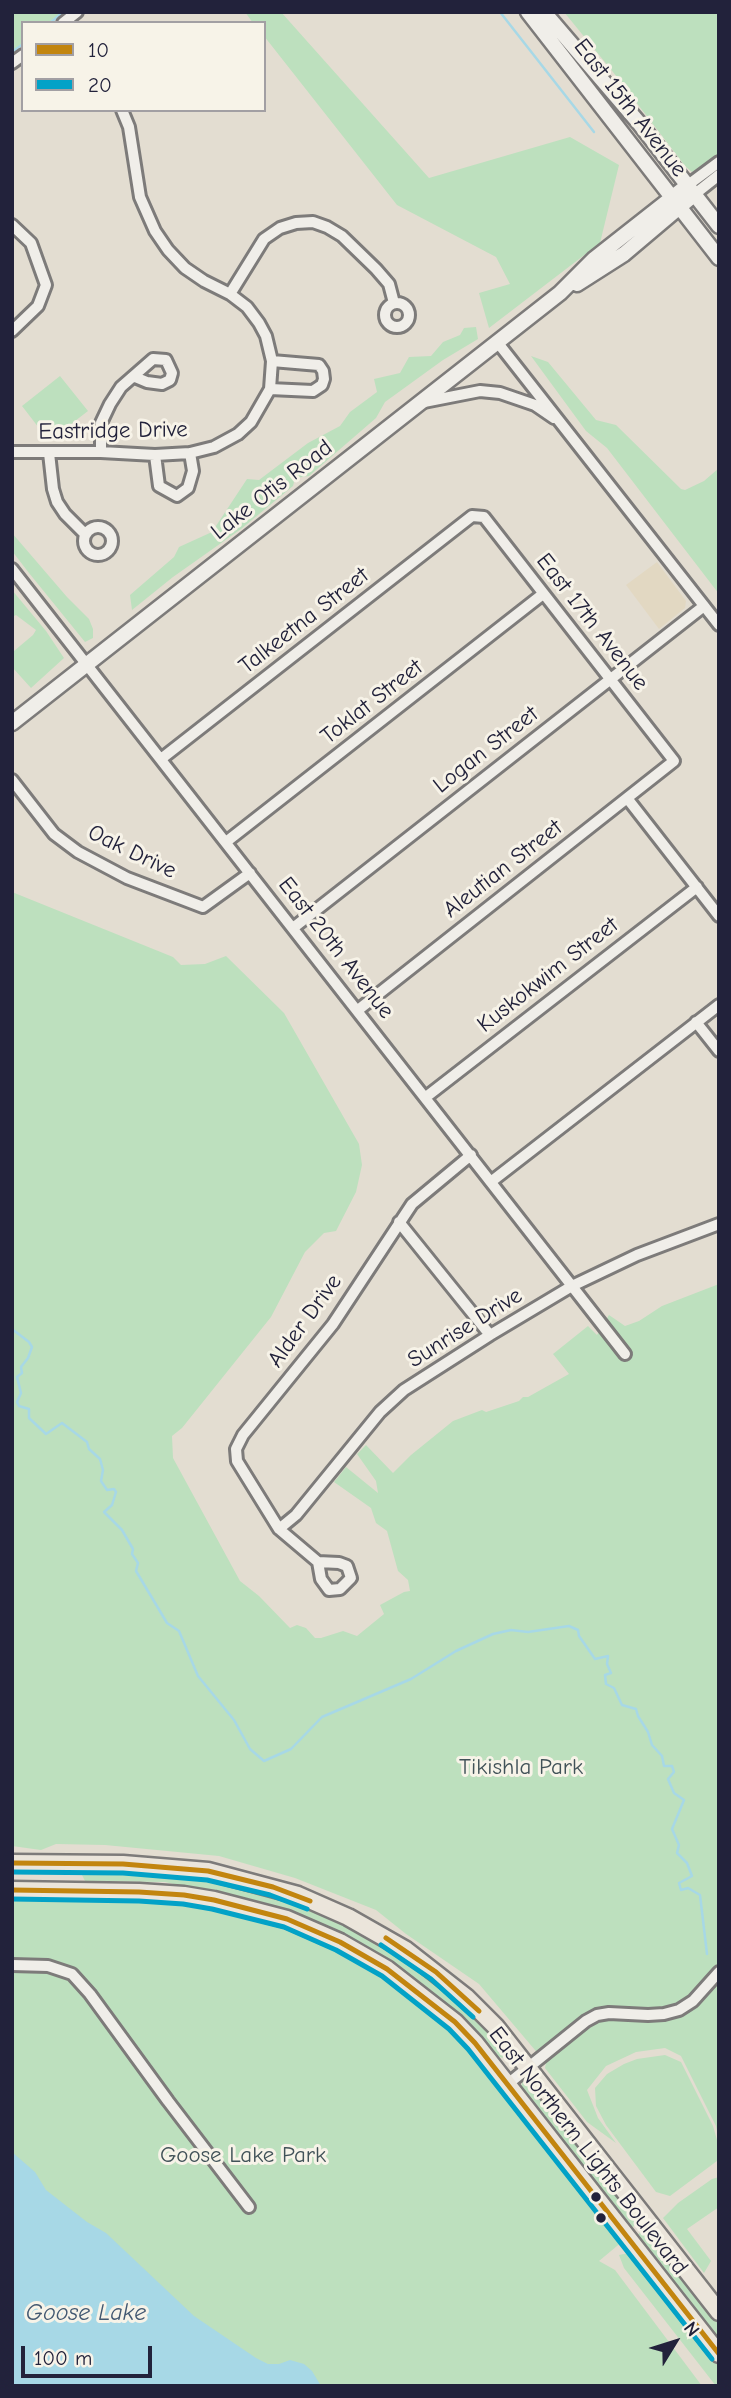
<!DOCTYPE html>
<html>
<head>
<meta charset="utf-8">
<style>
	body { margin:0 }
	#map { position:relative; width:731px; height:2398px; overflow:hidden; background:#e3ddd1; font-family:"Comic Neue",sans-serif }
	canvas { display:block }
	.frame { position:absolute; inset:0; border:14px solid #22223b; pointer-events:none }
	.legend { position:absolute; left:21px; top:21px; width:245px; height:91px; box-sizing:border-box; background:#f7f3e8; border:2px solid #a29fa3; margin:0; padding:9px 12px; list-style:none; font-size:21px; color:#22223b }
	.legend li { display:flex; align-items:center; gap:14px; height:35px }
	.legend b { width:35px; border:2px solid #a29fa3 }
	.north { position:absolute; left:640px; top:2307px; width:70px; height:70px; -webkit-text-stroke:5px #f7f3e8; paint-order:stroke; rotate:52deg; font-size:19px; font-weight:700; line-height:28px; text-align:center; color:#22223b }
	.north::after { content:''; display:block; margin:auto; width:24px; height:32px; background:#22223b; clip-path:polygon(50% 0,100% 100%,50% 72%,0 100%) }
	.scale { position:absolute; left:21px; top:2346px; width:131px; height:32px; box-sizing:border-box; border:4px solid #22223b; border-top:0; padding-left:9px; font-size:21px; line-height:24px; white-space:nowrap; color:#22223b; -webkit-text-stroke:5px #f7f3e8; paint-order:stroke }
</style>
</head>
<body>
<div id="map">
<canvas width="731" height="2398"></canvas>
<div class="frame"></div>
<ul class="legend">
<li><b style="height:9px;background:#c2850f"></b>10</li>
<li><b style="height:9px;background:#02a2c7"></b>20</li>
</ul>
<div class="north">N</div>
<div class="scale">100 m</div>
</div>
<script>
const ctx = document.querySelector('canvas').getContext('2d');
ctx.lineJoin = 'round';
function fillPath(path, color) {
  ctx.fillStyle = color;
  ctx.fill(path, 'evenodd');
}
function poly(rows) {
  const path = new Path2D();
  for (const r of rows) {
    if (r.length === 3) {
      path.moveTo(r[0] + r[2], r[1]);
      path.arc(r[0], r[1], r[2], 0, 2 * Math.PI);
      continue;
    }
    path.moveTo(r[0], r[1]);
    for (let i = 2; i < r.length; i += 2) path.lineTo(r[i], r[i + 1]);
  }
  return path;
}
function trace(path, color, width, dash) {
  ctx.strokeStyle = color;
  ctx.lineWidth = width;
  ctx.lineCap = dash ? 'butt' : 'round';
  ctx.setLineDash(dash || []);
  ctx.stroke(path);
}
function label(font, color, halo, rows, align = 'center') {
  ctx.font = font + ' "Comic Neue",sans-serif';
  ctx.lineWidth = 6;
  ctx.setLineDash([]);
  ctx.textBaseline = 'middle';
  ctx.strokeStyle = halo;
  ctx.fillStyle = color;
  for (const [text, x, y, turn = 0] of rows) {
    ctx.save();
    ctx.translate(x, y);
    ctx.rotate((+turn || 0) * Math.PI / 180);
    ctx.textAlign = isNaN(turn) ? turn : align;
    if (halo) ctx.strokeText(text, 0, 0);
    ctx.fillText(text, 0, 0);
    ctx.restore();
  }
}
const built = poly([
	[657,562,686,601,685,608,659,629,626,585]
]);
const green = poly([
	[12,12,62,12,48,23,23,23,23,43,12,51],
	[245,12,281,12,429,178,570,137,619,165,600,243,489,328,479,293,510,284,496,257,397,205,264,36,264,23,253,23],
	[564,12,719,12,719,155,692,172,685,166,613,72],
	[476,327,478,339,443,360,385,402,376,418,309,476,295,478,293,486,241,529,173,577,132,610,130,595,174,557,179,547,212,532,247,479,259,480,308,443,340,426,350,412,377,392,374,379,400,373,409,357,431,356,443,342,460,335,464,328],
	[531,356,548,362,596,420,616,425,681,489,685,490,704,481,719,468,719,594,607,448,586,431],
	[60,376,88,411,49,441,22,406],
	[12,533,67,597,89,619,93,629,93,638,85,642,29,573,12,551],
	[12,590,46,631,64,658,31,688,12,667,12,650,14,651,33,635,36,630,16,615,12,617],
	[12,892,173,957,181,965,205,964,226,956,284,1013,359,1144,362,1165,356,1192,336,1231,324,1233,305,1252,271,1317,182,1428,172,1436,173,1458,240,1581,259,1596,290,1628,297,1625,306,1628,315,1638,321,1638,343,1631,357,1636,384,1614,380,1605,404,1592,410,1591,408,1580,398,1571,387,1531,376,1523,371,1508,334,1482,346,1467,378,1493,376,1481,357,1454,366,1445,393,1473,411,1455,453,1421,482,1410,486,1412,519,1401,523,1397,528,1397,569,1374,553,1354,588,1326,597,1335,609,1315,625,1326,639,1321,662,1306,719,1284,719,2141,716,2126,681,2056,665,2048,636,2052,606,2066,587,2090,598,2118,616,2143,587,2122,545,2068,546,2063,479,1984,406,1934,376,1910,295,1878,219,1856,105,1845,56,1844,41,1850,12,1846],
	[139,1869,208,1877,292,1899,338,1919,398,1954,431,1978,474,2017,502,2050,506,2055,504,2058,499,2057,463,2017,410,1979,223,1895,165,1882,85,1881,81,1873,124,1874],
	[12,1894,171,1897,272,1919,356,1956,449,2023,623,2241,599,2261,615,2270,702,2386,12,2386],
	[665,2055,681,2062,713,2126,719,2147,717,2161,670,2196,656,2192,606,2125,596,2106,595,2088,607,2074,624,2064,637,2059],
	[524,2078,533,2087,638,2223,629,2230,524,2096,521,2086],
	[719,2177,719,2207,687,2229,711,2261,704,2273,663,2218,678,2203,712,2179],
	[644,2230,719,2325,719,2342,633,2238],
	[629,2253,719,2365,719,2386,716,2386,624,2268,619,2255]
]);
const water = poly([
	[12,2152,35,2172,46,2190,87,2222,106,2233,194,2316,256,2358,268,2364,279,2364,290,2360,304,2364,312,2371,321,2386,12,2386]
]);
const stream = poly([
	[500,12,594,132],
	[50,23,63,12],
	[12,52,23,44],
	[12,1329,29,1342,32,1347,28,1358,21,1367,22,1373,17,1377,21,1393,17,1402,19,1406,29,1409,29,1418,46,1434,62,1423,87,1442,89,1449,100,1459,103,1470,101,1481,107,1490,114,1489,116,1492,112,1505,104,1512,122,1530,133,1549,132,1554,138,1563,136,1571,167,1623,179,1631,198,1676,234,1720,250,1749,264,1761,291,1749,322,1717,411,1679,456,1651,493,1634,511,1630,528,1632,569,1626,578,1630,579,1636,595,1659,608,1656,607,1664,611,1673,605,1675,606,1684,614,1688,622,1705,636,1709,638,1716,648,1732,652,1745,662,1756,664,1766,672,1766,674,1772,668,1779,674,1793,684,1800,672,1829,679,1845,677,1853,687,1863,692,1876,679,1883,681,1890,688,1888,700,1895,707,1954]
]);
const minor = poly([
	[63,23,77,12],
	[12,63,23,55],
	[688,185,719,162],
	[695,194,719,175],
	[12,225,31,243,46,285,38,306,12,331],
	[230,294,264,239,280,228,296,223,313,222,327,227,342,236,376,269,389,284,394,303],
	[397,315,12],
	[498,343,719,625],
	[270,389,313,391,322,385,324,379,323,371,319,365,272,361],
	[424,402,480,391,500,393,535,405,554,418],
	[12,452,101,452,155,455,190,453,214,447,238,434,251,422,270,389,272,361,266,336,259,323,247,307,230,294,204,281,185,268,168,250,155,231,140,197,129,127,122,110],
	[101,452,101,423,110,404,121,387,153,359,166,360,172,373,170,380,162,384,147,382,135,377],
	[49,453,53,489,57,502,65,514,85,534],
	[155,455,159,486,177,496,188,488,193,471,190,453],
	[98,541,14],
	[12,569,625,1354],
	[161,759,472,516,484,517,674,761,358,1010],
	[12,780,54,834,78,852,127,878,203,907,250,873],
	[627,798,719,916],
	[226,842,543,594],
	[293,928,704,606],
	[696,1022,719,1051],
	[426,1097,697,887],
	[492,1181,719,1005],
	[399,1222,490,1335],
	[279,1529,296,1515,380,1412,404,1390,490,1335,572,1286,637,1255,719,1224],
	[318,1562,339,1563,347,1566,351,1578,340,1589,329,1590,321,1579,318,1562,279,1529,237,1461,236,1449,243,1435,333,1324,412,1204,471,1155],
	[12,1965,48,1966,72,1974,90,1994,168,2101,249,2207],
	[509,2083,586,2021,597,2015,609,2013,648,2015,664,2014,679,2010,693,2001,719,1972]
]);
const secondary = poly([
	[528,12,719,258],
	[544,12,639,123,719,226],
	[577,284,624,254,695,194],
	[12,723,560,293,594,259,688,185]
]);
const primary = poly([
	[12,1863,123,1864,208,1871,298,1895,348,1917,406,1950,466,1997,496,2027,719,2312],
	[12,1890,139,1892,184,1895,214,1900,287,1919,340,1942,387,1969,455,2022,475,2043,719,2354]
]);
const bus1 = poly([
	[12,1863,123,1864,208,1871,273,1887,310,1901],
	[12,1890,139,1892,184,1895,214,1900,287,1919,340,1942,387,1969,455,2022,475,2043,719,2354],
	[386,1938,436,1972,479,2011]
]);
const bus2 = poly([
	[12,1872,123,1873,207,1880,270,1895,307,1909],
	[12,1899,139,1901,183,1904,212,1909,284,1927,336,1950,382,1976,449,2029,468,2049,712,2359],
	[381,1945,431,1979,473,2017]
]);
const markers = [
	[596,2197,6,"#22223b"],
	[601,2218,6,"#22223b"]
];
const streetNames = [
	["East 15th Avenue",630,108,52],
	["Eastridge Drive",113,431,-1],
	["Lake Otis Road",272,490,-38],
	["Talkeetna Street",304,621,-38],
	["East 17th Avenue",592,622,52],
	["Toklat Street",372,702,-38],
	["Logan Street",486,750,-38],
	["Oak Drive",132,852,26],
	["Aleutian Street",503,869,-38],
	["East 20th Avenue",336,948,52],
	["Kuskokwim Street",548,975,-38],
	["Alder Drive",305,1321,-54],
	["Sunrise Drive",465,1328,-32],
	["East Northern Lights Boulevard",588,2151,52]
];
const parkNames = [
	["Tikishla Park",521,1767],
	["Goose Lake Park",243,2155]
];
const waterNames = [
	["Goose Lake",86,2313]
];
fillPath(built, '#e2d8c2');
fillPath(green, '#bde0be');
fillPath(water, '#a7d8e6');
trace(stream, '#a7d8e6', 2.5);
trace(minor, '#7d7b7a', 16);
trace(secondary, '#7d7b7a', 19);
trace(primary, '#7d7b7a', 21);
trace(minor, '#f0eee9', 10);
trace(secondary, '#f0eee9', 14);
trace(primary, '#ebe5db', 16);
trace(bus1, '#c2850f', 5);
trace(bus2, '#02a2c7', 5);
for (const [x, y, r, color] of markers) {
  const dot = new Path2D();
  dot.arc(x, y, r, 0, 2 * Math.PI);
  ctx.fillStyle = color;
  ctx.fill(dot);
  trace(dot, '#f7f3e8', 2.5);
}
label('23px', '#22223b', '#f7f3e8', streetNames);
label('23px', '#415258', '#f7f3e8', parkNames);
label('italic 24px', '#425871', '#f7f3e8', waterNames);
</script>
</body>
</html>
